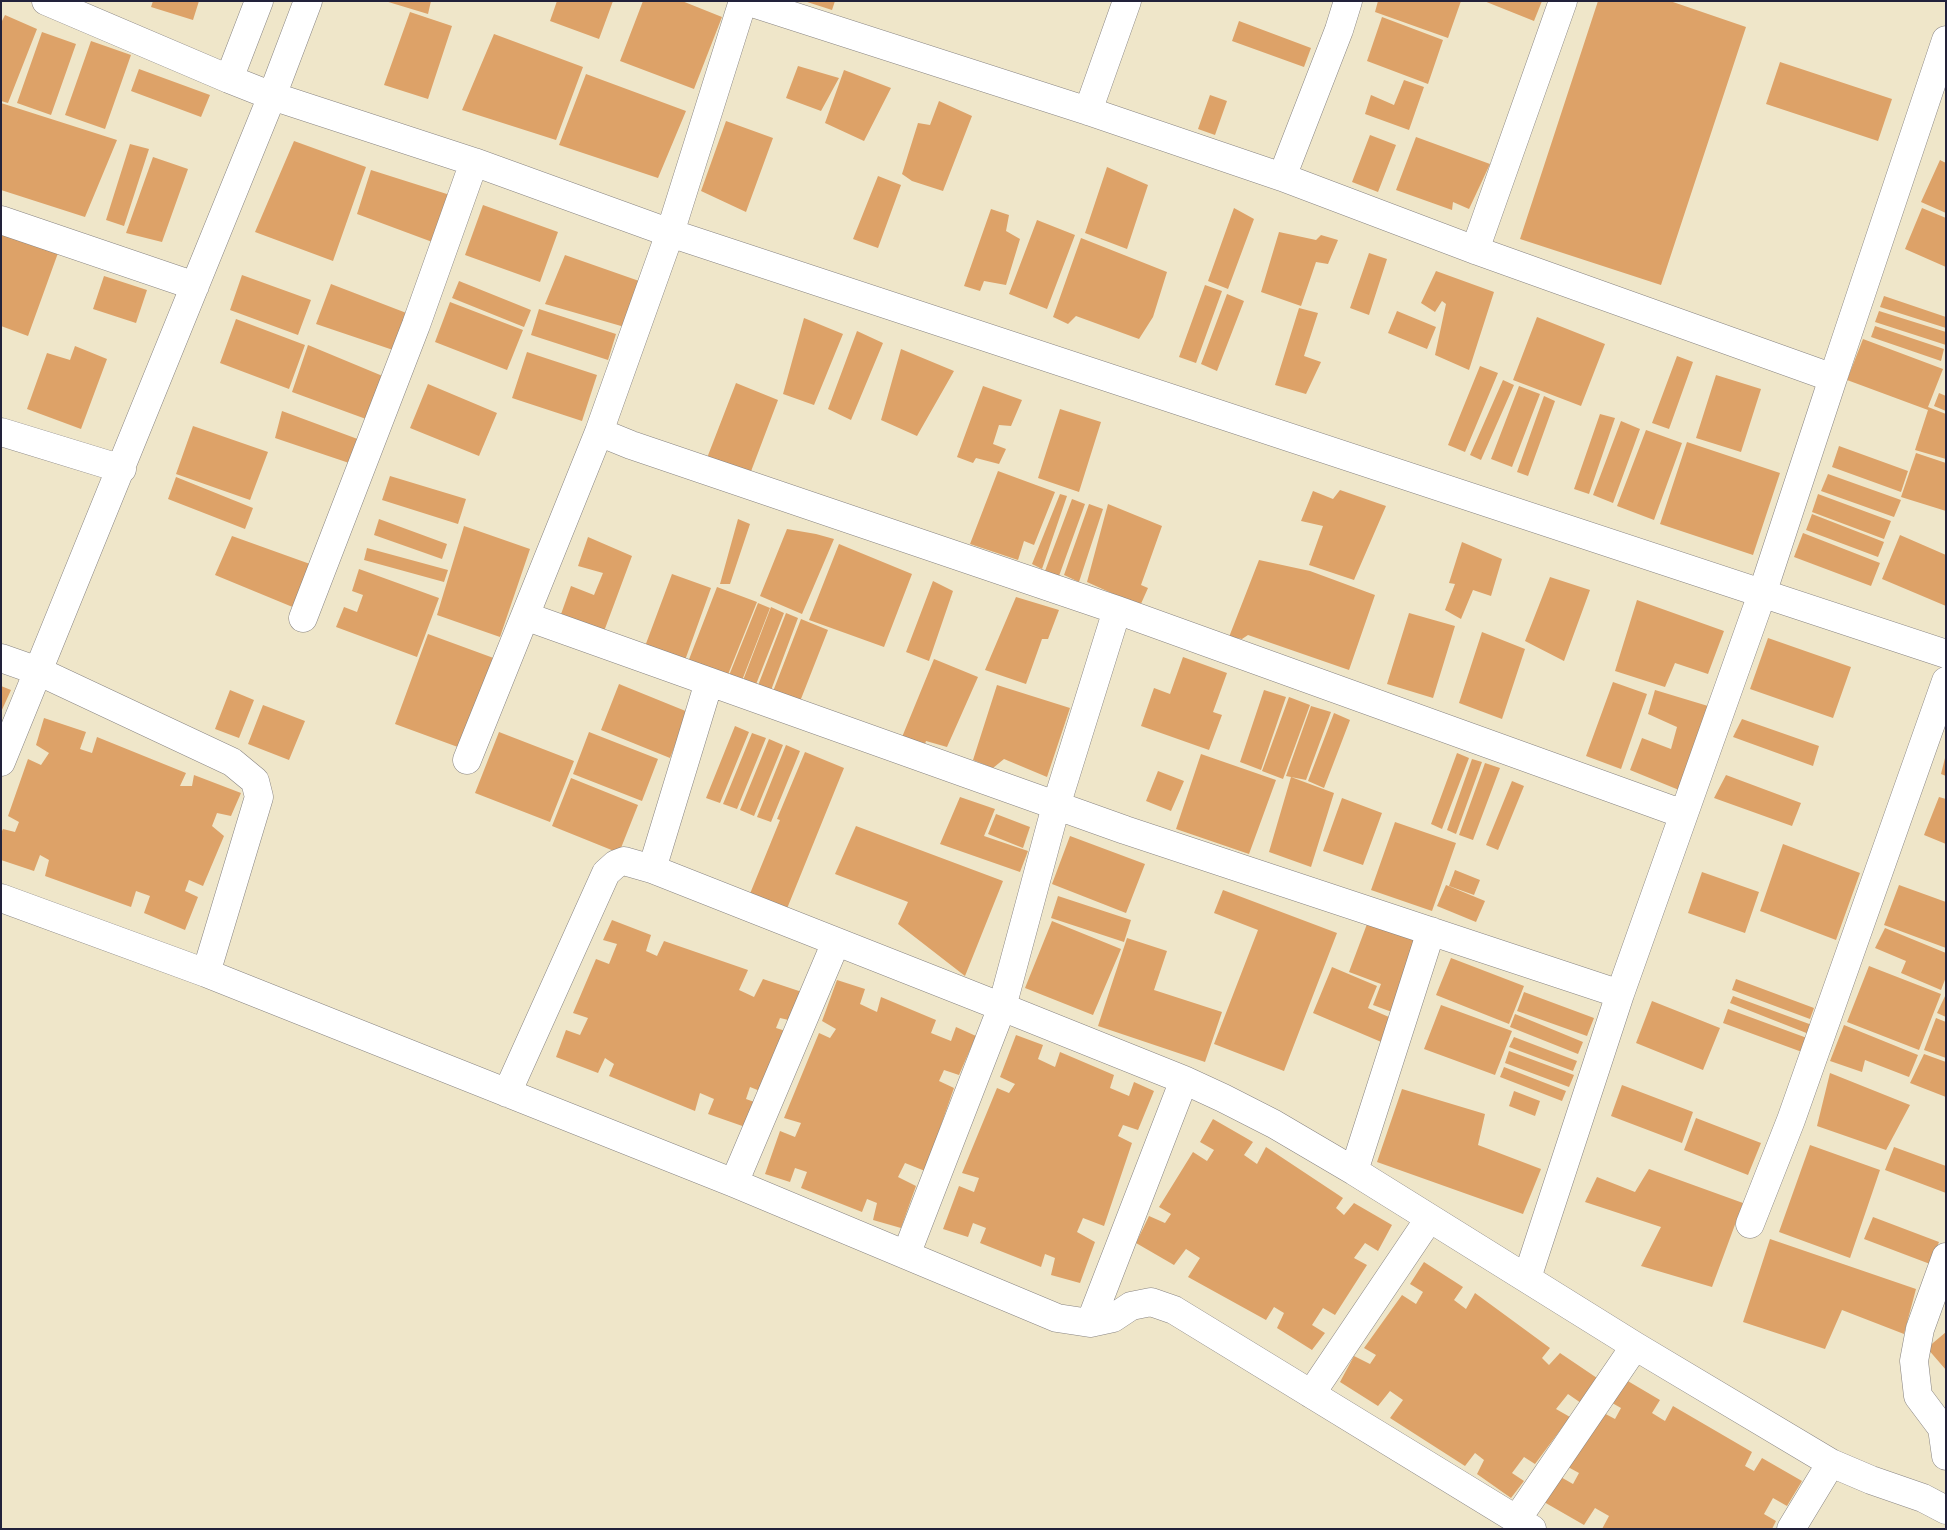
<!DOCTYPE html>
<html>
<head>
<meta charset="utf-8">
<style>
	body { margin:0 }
	#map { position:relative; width:1947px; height:1530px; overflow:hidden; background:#efe6c9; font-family:Itim,sans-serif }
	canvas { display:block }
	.frame { position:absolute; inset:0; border:2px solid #22223b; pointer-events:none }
</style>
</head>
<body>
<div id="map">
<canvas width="1947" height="1530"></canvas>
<div class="frame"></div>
</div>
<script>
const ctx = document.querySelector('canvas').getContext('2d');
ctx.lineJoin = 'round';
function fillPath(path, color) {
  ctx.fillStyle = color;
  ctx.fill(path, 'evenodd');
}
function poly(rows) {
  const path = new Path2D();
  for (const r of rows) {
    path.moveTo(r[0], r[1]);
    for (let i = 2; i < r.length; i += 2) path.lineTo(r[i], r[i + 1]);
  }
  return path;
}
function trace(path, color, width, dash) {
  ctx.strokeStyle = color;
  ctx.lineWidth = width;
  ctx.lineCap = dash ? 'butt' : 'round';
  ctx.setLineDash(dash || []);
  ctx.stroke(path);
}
const building = poly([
	[153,1,199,1,193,20,151,7],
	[385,1,431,1,428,14],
	[557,1,613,1,599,39,550,21],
	[643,1,682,1,722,17,694,89,620,61],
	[804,1,835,1,832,10],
	[1378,1,1461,1,1448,38,1375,12],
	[1484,1,1542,1,1534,21],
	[1598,1,1670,1,1746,27,1661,285,1520,239],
	[410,12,452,26,428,99,384,85],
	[5,15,37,29,8,103,1,101,1,23],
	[1382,17,1443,40,1428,84,1367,61],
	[1239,21,1311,48,1304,67,1232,41],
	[42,32,76,44,51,115,17,103],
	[494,34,583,67,556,140,462,110],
	[91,41,131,55,105,129,65,115],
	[1780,62,1892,99,1878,141,1766,104],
	[798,66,839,78,821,111,786,98],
	[139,69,210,95,201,117,131,91],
	[844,70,891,88,864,141,825,123],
	[586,74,686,111,658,178,559,145],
	[1404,80,1424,87,1409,130,1365,114,1371,95,1394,105],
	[1210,95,1227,101,1215,135,1198,129],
	[939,101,972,116,943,191,912,181,902,174,918,123,930,125],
	[1,103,117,140,85,217,1,190],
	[726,121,773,138,746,212,701,191],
	[1370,135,1396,145,1378,192,1352,182],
	[1416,137,1490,164,1469,209,1453,202,1452,210,1396,190],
	[294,141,366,167,333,261,255,232],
	[130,144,149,149,124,226,106,220],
	[153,157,188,169,162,242,126,233],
	[1940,160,1946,163,1946,213,1921,202],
	[1107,167,1148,185,1127,249,1085,233],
	[371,170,450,195,435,243,357,214],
	[878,176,901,185,878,248,853,239],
	[483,205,558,232,540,282,465,255],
	[1234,208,1254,219,1228,289,1208,281],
	[1922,208,1946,218,1946,267,1905,249],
	[991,209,1009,215,1006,231,1020,239,1006,285,984,281,980,291,964,286],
	[1037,220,1075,235,1047,309,1009,294],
	[1279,232,1316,240,1321,235,1338,240,1328,264,1316,262,1301,306,1261,292],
	[1,233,58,253,28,336,1,326],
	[1081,238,1167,272,1153,317,1139,339,1076,316,1068,324,1053,317],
	[1369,253,1387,259,1369,315,1350,308],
	[565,255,642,282,628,328,545,304],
	[1436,271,1494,292,1469,370,1435,355,1446,304,1442,301,1435,312,1421,303],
	[242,275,311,300,298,335,230,310],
	[104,276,147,290,136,323,93,309],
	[459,281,531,310,524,327,452,298],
	[331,284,409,314,396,351,316,324],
	[1205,285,1222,291,1196,363,1179,357],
	[1227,294,1244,301,1217,371,1201,364],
	[1884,296,1946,317,1946,328,1880,307],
	[450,302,523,330,507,370,435,342],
	[1299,308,1318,313,1304,356,1321,362,1306,394,1275,385],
	[539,309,616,334,608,360,531,335],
	[1397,311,1436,327,1427,349,1388,333],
	[1879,311,1946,332,1946,345,1875,322],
	[1537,317,1605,344,1581,406,1513,380],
	[804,318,843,334,814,405,783,394],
	[236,319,305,345,289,389,220,363],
	[1875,326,1944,349,1941,361,1871,337],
	[857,331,883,343,851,420,828,409],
	[1863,339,1943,369,1928,407,1946,414,1946,459,1915,450,1928,410,1847,380],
	[308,345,385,377,366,419,292,392],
	[75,346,107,359,81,429,27,409,47,353,70,360],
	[901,349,954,371,917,436,881,420],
	[527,352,597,375,582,421,512,398],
	[1677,356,1693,362,1669,429,1652,423],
	[1480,366,1498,373,1465,452,1448,445],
	[1716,375,1761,389,1741,452,1696,438],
	[1503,380,1514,385,1481,460,1470,455],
	[736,383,778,400,750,474,707,458],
	[428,384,497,413,479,456,410,428],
	[983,386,1022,400,1011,426,999,425,993,444,1006,449,999,464,976,458,973,463,957,457],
	[1519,386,1540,394,1512,467,1491,459],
	[1939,393,1946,396,1946,411,1934,406],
	[1544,396,1555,401,1528,476,1517,472],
	[1060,409,1101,422,1079,492,1038,478],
	[282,411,363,441,355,465,275,438],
	[1600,414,1615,418,1589,494,1574,489],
	[1621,421,1640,429,1613,503,1593,495],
	[193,426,268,452,250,500,176,474],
	[1646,430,1682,443,1654,520,1617,506],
	[1687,442,1780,473,1753,555,1660,524],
	[1839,446,1908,471,1901,492,1832,467],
	[1916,453,1946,463,1946,511,1901,497],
	[998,471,1055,492,1034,545,1024,541,1018,560,970,544],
	[1828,474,1901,500,1894,517,1821,491],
	[390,476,466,499,458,524,382,500],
	[176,477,253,508,245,529,168,499],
	[1340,490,1386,506,1354,580,1309,565,1323,526,1301,521,1313,491,1333,499],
	[1060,494,1067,496,1042,569,1032,564],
	[1818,494,1891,521,1884,539,1812,512],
	[1072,499,1085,504,1059,576,1045,571],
	[1089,504,1103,509,1079,582,1064,575],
	[1108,504,1162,526,1141,585,1148,588,1140,606,1087,582],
	[1812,514,1884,542,1878,557,1806,530],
	[379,519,447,544,442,559,374,535],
	[738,519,750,524,730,584,720,584],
	[464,526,530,549,500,637,437,615],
	[787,529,816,534,834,539,802,614,760,596],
	[1803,533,1880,563,1871,586,1794,557],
	[1900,535,1946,555,1946,606,1882,579],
	[232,536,310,564,295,608,215,575],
	[588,537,632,556,603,634,560,617,571,586,594,595,603,573,578,566],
	[1462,542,1502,559,1491,596,1473,590,1461,619,1445,610,1455,584,1449,583],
	[839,544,912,574,884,647,809,620],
	[367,548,448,570,444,582,364,560],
	[1259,560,1310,571,1375,595,1349,670,1248,635,1242,639,1229,637],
	[359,569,439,598,417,657,336,627,344,607,357,612,363,595,352,591],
	[672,574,711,588,684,663,644,649],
	[1550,577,1590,590,1564,661,1525,641],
	[933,581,953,591,929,661,906,652],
	[717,587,757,602,727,677,688,662],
	[1016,597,1059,610,1048,639,1042,639,1026,684,985,670],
	[1637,600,1724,631,1708,674,1675,663,1665,687,1615,671],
	[758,603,770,608,741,683,728,678],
	[771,607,784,613,755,687,742,683],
	[786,613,798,618,770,693,757,688],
	[1409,613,1455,626,1433,698,1387,684],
	[801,619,828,630,799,704,772,694],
	[1482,632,1525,649,1502,719,1459,703],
	[428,634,499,660,466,750,395,724],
	[1768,638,1851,667,1833,718,1750,689],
	[1183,657,1227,673,1213,712,1222,715,1209,750,1141,726,1154,688,1170,694],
	[934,659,978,677,947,747,926,741,923,750,900,742],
	[1613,682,1647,694,1621,769,1586,756],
	[619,684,688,712,670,758,601,730],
	[997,685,1070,708,1047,777,1004,759,993,768,973,760],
	[1,686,11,690,1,712],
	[230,690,254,700,239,738,215,729],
	[1264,690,1286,697,1261,770,1240,762],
	[1655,690,1708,706,1679,790,1630,770,1642,738,1671,749,1677,727,1648,714],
	[1289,697,1310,705,1283,779,1262,771],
	[263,705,305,721,289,760,248,744],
	[1311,706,1331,712,1306,780,1286,776],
	[1334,713,1350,720,1324,788,1308,781],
	[44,718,86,732,80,749,92,753,97,737,186,773,180,786,192,786,194,775,241,793,231,816,217,813,212,826,224,836,203,886,189,880,185,891,198,897,185,930,144,913,150,896,136,891,131,907,45,876,49,860,40,855,34,871,1,860,1,833,3,829,15,832,19,822,8,816,28,759,41,765,49,753,36,745],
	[1742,719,1819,746,1813,766,1733,737],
	[735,726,749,732,720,803,706,798],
	[499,732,574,761,550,822,475,793],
	[589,732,658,759,642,801,573,774],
	[752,733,766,738,737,809,723,804],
	[769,739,783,745,754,816,740,810],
	[786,745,800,751,771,822,757,817],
	[805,752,844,768,784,916,747,901,780,820,777,819],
	[1457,753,1469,758,1442,829,1431,824],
	[1201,754,1276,780,1249,854,1176,829],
	[1945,758,1946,758,1946,776,1941,774],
	[1472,759,1482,762,1456,834,1447,830],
	[1485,763,1500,768,1473,840,1459,835],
	[1158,771,1184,781,1171,811,1146,801],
	[1726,775,1801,803,1792,826,1714,798],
	[1291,777,1334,793,1311,867,1269,852],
	[571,778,638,805,619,853,552,826],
	[1512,781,1524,786,1498,850,1486,845],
	[960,797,995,809,984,836,1028,851,1020,872,940,844],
	[1939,797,1946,799,1946,844,1924,835],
	[1342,798,1382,813,1363,865,1323,851],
	[996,814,1030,827,1023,848,988,834],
	[1395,822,1456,843,1432,911,1371,890],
	[856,826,1003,881,965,976,898,924,908,902,835,874],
	[1070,836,1145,864,1126,913,1052,884],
	[1783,844,1860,873,1836,940,1760,911],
	[1455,870,1480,880,1474,895,1449,886],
	[1702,872,1759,892,1745,933,1688,913],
	[1446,885,1485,901,1476,922,1437,906],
	[1899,885,1946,902,1946,948,1884,925],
	[1223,890,1337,933,1284,1071,1214,1044,1258,930,1214,913],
	[1058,896,1131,920,1124,942,1051,918],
	[1370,916,1429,939,1400,1015,1373,1005,1381,984,1349,972],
	[612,920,651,935,646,951,657,956,664,941,748,970,739,990,754,997,763,979,805,993,797,1022,780,1018,776,1028,789,1032,765,1093,750,1087,746,1099,760,1104,751,1129,708,1114,714,1099,700,1093,695,1111,609,1076,614,1064,605,1058,598,1073,556,1057,566,1030,580,1035,588,1018,573,1013,596,959,609,964,617,944,603,940],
	[1052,921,1121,949,1093,1015,1025,988],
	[1885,928,1946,953,1946,977,1941,990,1901,973,1906,961,1875,948],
	[1127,938,1167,951,1154,990,1222,1012,1205,1062,1098,1026],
	[1451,958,1524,986,1509,1024,1436,995],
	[1869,966,1941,994,1919,1050,1847,1022],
	[1332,967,1377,986,1368,1008,1396,1020,1386,1044,1313,1013],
	[1736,979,1814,1008,1810,1019,1732,990],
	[837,980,865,989,860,1004,877,1012,881,997,936,1020,931,1033,951,1041,956,1027,976,1036,959,1075,944,1070,939,1081,954,1088,925,1171,905,1163,898,1177,916,1186,901,1228,873,1220,877,1203,867,1199,862,1212,801,1188,807,1172,795,1168,790,1182,765,1174,780,1131,795,1137,801,1123,784,1118,819,1033,830,1038,836,1029,822,1021],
	[1524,992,1594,1018,1587,1036,1517,1011],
	[1946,994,1946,1017,1937,1013],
	[1733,996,1812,1025,1809,1034,1730,1003],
	[1652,1001,1720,1028,1703,1070,1636,1043],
	[1441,1005,1512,1031,1495,1075,1424,1049],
	[1728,1009,1807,1038,1802,1052,1723,1023],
	[1515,1014,1583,1042,1578,1054,1510,1027],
	[1936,1018,1946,1022,1946,1058,1924,1050],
	[1844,1025,1918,1055,1909,1077,1865,1060,1862,1072,1830,1061],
	[1016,1035,1043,1045,1038,1059,1055,1067,1060,1052,1114,1075,1110,1088,1129,1096,1134,1082,1154,1091,1138,1130,1123,1125,1118,1136,1132,1143,1104,1226,1083,1218,1077,1232,1095,1242,1080,1283,1051,1275,1055,1258,1045,1254,1041,1267,980,1243,986,1228,973,1223,968,1237,943,1229,959,1186,974,1192,979,1178,962,1173,997,1088,1009,1093,1015,1084,1000,1077],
	[1514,1037,1577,1061,1573,1071,1509,1047],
	[1509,1051,1574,1075,1569,1087,1505,1063],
	[1924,1054,1946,1062,1946,1097,1910,1083],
	[1504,1067,1566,1091,1562,1101,1500,1077],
	[1830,1073,1910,1105,1886,1150,1817,1126],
	[1622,1085,1693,1112,1682,1143,1611,1116],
	[1402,1089,1485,1114,1478,1145,1541,1169,1523,1214,1377,1162],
	[1514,1091,1540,1101,1535,1116,1509,1106],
	[1696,1118,1761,1143,1748,1175,1684,1150],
	[1213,1119,1253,1142,1244,1155,1257,1164,1266,1147,1343,1198,1336,1208,1344,1215,1354,1203,1392,1225,1378,1251,1365,1243,1354,1258,1367,1265,1335,1315,1323,1308,1312,1325,1325,1333,1312,1350,1277,1328,1284,1313,1274,1307,1266,1320,1188,1277,1200,1258,1186,1249,1174,1265,1136,1243,1149,1216,1165,1223,1171,1214,1159,1207,1193,1152,1207,1161,1214,1150,1200,1142],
	[1810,1145,1880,1170,1850,1258,1779,1232],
	[1894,1147,1946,1166,1946,1193,1885,1170],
	[1649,1169,1743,1203,1712,1287,1641,1266,1661,1227,1585,1202,1597,1177,1635,1192],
	[1873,1217,1939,1242,1930,1264,1864,1239],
	[1770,1239,1916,1289,1904,1334,1842,1310,1825,1349,1743,1322],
	[1424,1262,1463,1287,1454,1300,1466,1309,1475,1293,1550,1348,1542,1358,1549,1365,1560,1353,1597,1378,1581,1403,1568,1394,1556,1409,1570,1417,1535,1464,1524,1457,1512,1473,1524,1481,1511,1498,1477,1474,1484,1460,1475,1453,1465,1466,1390,1418,1403,1400,1390,1391,1378,1406,1340,1382,1354,1356,1370,1364,1376,1355,1364,1348,1402,1295,1416,1304,1423,1292,1410,1284],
	[1946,1332,1946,1370,1927,1348],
	[1621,1377,1660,1400,1652,1413,1665,1421,1673,1406,1752,1452,1745,1466,1754,1471,1762,1458,1802,1481,1787,1506,1773,1498,1764,1514,1776,1521,1772,1529,1602,1529,1609,1516,1595,1508,1584,1525,1544,1502,1559,1476,1573,1484,1579,1473,1568,1467,1600,1411,1615,1419,1621,1408,1607,1400]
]);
const minor = poly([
	[46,1,229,79,272,96,474,162,670,233,1946,654],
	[746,1,1088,111,1282,177,1475,250,1833,378,1762,594,1620,994,1527,1278],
	[229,79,259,1],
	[1088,111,1127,1],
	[1282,177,1339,30,1348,1],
	[1,220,195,286],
	[1475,250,1563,1],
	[1833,378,1946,40],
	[1,432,122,469],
	[599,432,631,445,1117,610,1683,814],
	[525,616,1125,830,1620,994],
	[303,618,416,325,474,162],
	[1,658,38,671,232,762,255,781,259,797,206,973],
	[467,760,599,432,670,233,743,1],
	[1,762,272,96,308,1],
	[652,869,709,682],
	[1,898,206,973,734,1183,1057,1318,1090,1323,1113,1318,1131,1306,1151,1302,1174,1310,1532,1529],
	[507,1093,606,873,616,864,624,861,652,869,1002,1007,1184,1080,1223,1098,1274,1124,1354,1171,1635,1346,1831,1463,1871,1480,1923,1498,1946,1510],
	[1354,1171,1431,931],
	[734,1183,836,942],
	[1750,1224,1791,1120,1946,681],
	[906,1255,1002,1007,1056,806,1117,610],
	[1946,1257,1920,1329,1914,1361,1918,1396,1942,1428,1946,1425],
	[1090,1323,1184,1080],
	[1311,1394,1429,1219],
	[1942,1428,1946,1456],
	[1517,1519,1635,1346],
	[1791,1529,1831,1463]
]);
fillPath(building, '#dda268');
trace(minor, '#888482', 29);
trace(minor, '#fff', 28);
</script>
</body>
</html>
